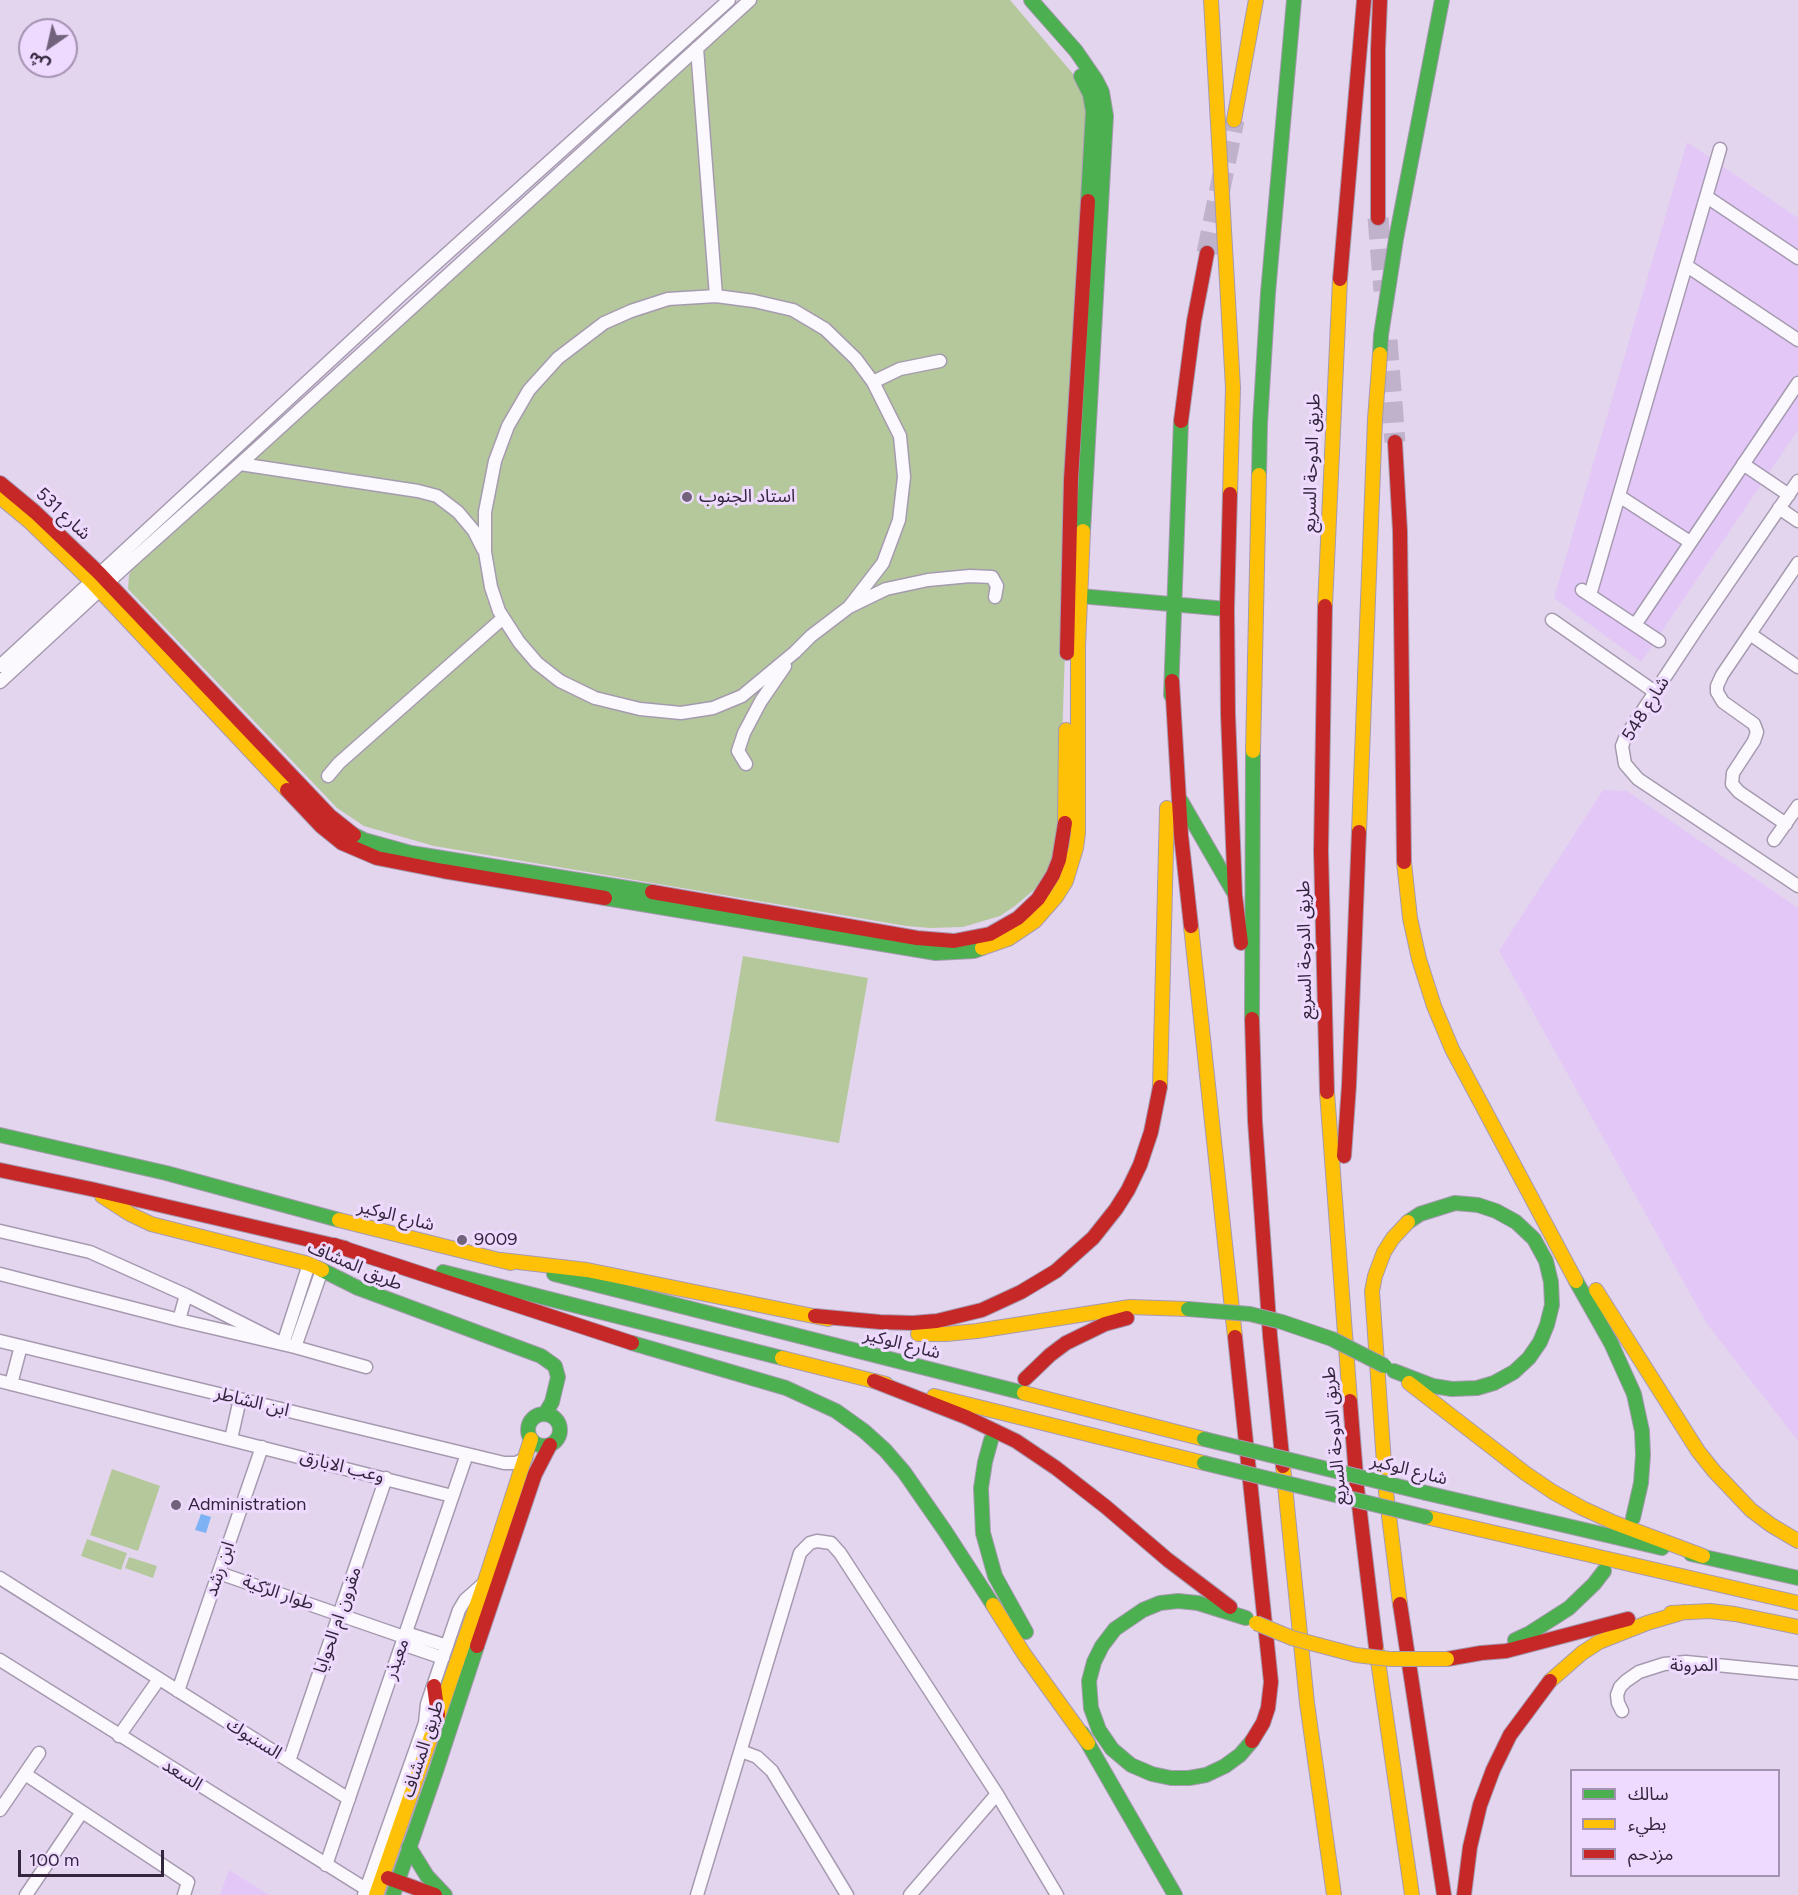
<!DOCTYPE html>
<html>
<head>
<meta charset="utf-8">
<style>
	body { margin:0 }
	#map { position:relative; width:1798px; height:1895px; overflow:hidden; background:#e4d5ef; font-family:Figtree,"Noto Sans Arabic",sans-serif }
	canvas { display:block }
	.legend { position:absolute; left:1570px; top:1769px; width:210px; height:108px; box-sizing:border-box; background:#eedaff; border:2px solid #a392b1; margin:0; padding:8px 10px; list-style:none; font-size:18px; color:#32253c }
	.legend li { display:flex; align-items:center; gap:12px; height:30px }
	.legend b { width:30px; border:2px solid #a392b1 }
	.north { position:absolute; left:18px; top:18px; width:60px; height:60px; box-sizing:border-box; background:#eedaff; border:2px solid #a392b1; border-radius:50%; rotate:214deg; font-size:16px; font-weight:700; line-height:24px; text-align:center; color:#32253c }
	.north::after { content:''; display:block; margin:auto; width:21px; height:27px; background:#70637b; clip-path:polygon(50% 0,100% 100%,50% 72%,0 100%) }
	.scale { position:absolute; left:18px; top:1850px; width:146px; height:27px; box-sizing:border-box; border:3px solid #32253c; border-top:0; padding-left:8px; font-size:18px; line-height:21px; white-space:nowrap; color:#32253c; -webkit-text-stroke:4px #eedaff; paint-order:stroke }
</style>
</head>
<body>
<div id="map">
<canvas width="1798" height="1895"></canvas>
<ul class="legend">
<li><b style="height:8px;background:#4caf50"></b>سالك</li>
<li><b style="height:8px;background:#ffc107"></b>بطيء</li>
<li><b style="height:8px;background:#c62828"></b>مزدحم</li>
</ul>
<div class="north">ش</div>
<div class="scale">100 m</div>
</div>
<script>
const ctx = document.querySelector('canvas').getContext('2d');
ctx.lineJoin = 'round';
function fillPath(path, color) {
  ctx.fillStyle = color;
  ctx.fill(path, 'evenodd');
}
function poly(rows) {
  const path = new Path2D();
  for (const r of rows) {
    if (r.length === 3) {
      path.moveTo(r[0] + r[2], r[1]);
      path.arc(r[0], r[1], r[2], 0, 2 * Math.PI);
      continue;
    }
    path.moveTo(r[0], r[1]);
    for (let i = 2; i < r.length; i += 2) path.lineTo(r[i], r[i + 1]);
  }
  return path;
}
function trace(path, color, width, dash) {
  ctx.strokeStyle = color;
  ctx.lineWidth = width;
  ctx.lineCap = dash ? 'butt' : 'round';
  ctx.setLineDash(dash || []);
  ctx.stroke(path);
}
function label(font, color, halo, rows, align = 'center') {
  ctx.font = font + ' Figtree,"Noto Sans Arabic",sans-serif';
  ctx.lineWidth = 6;
  ctx.setLineDash([]);
  ctx.textBaseline = 'middle';
  ctx.strokeStyle = halo;
  ctx.fillStyle = color;
  for (const [text, x, y, turn = 0] of rows) {
    ctx.save();
    ctx.translate(x, y);
    ctx.rotate((+turn || 0) * Math.PI / 180);
    ctx.textAlign = isNaN(turn) ? turn : align;
    if (halo) ctx.strokeText(text, 0, 0);
    ctx.fillText(text, 0, 0);
    ctx.restore();
  }
}
const built = poly([
	[1687,142,1798,218,1798,430,1641,662,1554,598],
	[1603,790,1627,791,1798,908,1798,1441,1707,1324,1499,951],
	[229,1870,269,1895,220,1895]
]);
const green = poly([
	[757,0,1010,0,1074,75,1089,113,1068,559,1059,834,1052,862,1035,889,1015,906,1000,916,963,927,930,928,906,926,434,846,364,826,337,808,128,589,129,575,134,565,425,299],
	[743,956,868,978,839,1143,715,1121],
	[112,1469,160,1486,138,1551,90,1535],
	[87,1539,127,1553,121,1570,81,1556],
	[129,1557,157,1566,153,1578,125,1568]
]);
const water = poly([
	[201,1514,211,1517,206,1533,195,1530]
]);
const highwayTunnel = poly([
	[1378,218,1384,291],
	[1207,253,1234,120],
	[1387,340,1395,442]
]);
const street = poly([
	[697,48,716,296],
	[1707,197,1798,258],
	[1687,266,1798,340],
	[873,382,900,369,940,361],
	[240,464,418,491,437,496,458,512,474,531,483,549],
	[1743,464,1789,495],
	[1798,481,1698,627,1626,736,1622,746,1625,764,1638,779,1798,886],
	[1619,496,1690,542],
	[1779,508,1798,521],
	[1582,590,1659,641],
	[1590,595,1720,149],
	[849,607,883,563,899,520,904,477,900,436,873,382,856,359,825,329,793,310,754,301,716,296,668,299,631,311,604,323,558,358,529,390,508,426,495,461,485,512,485,552,491,587,499,611,519,642,537,663,560,681,595,698,640,709,681,713,713,708,742,696,795,652,811,636,849,607,886,589,928,580,970,576,992,577,997,586,995,597],
	[1552,620,1655,692],
	[1635,625,1798,383],
	[1750,634,1798,667],
	[0,666,400,296,729,0],
	[0,682,128,564,240,464,750,0],
	[746,764,738,751,744,733,761,701,785,666],
	[328,776,339,763,503,618],
	[1786,824,1739,792,1732,784,1733,773,1754,741,1757,732,1754,724,1723,702,1717,692,1717,686,1722,675,1798,563],
	[1774,840,1798,806],
	[0,1231,90,1252,186,1295,283,1344,309,1264],
	[0,1274,179,1320,295,1347,366,1367],
	[179,1320,186,1295],
	[0,1341,504,1463,516,1463,526,1458],
	[295,1347,322,1270],
	[0,1381,452,1496],
	[11,1384,21,1346],
	[231,1439,240,1399],
	[219,1573,404,1637],
	[0,1578,349,1799],
	[406,1633,447,1646],
	[402,1644,443,1658],
	[0,1660,366,1889],
	[178,1691,262,1447],
	[1622,1711,1618,1703,1617,1695,1620,1687,1626,1681,1639,1672,1664,1664,1686,1662,1798,1673],
	[119,1736,159,1679],
	[741,1751,757,1757,772,1771,847,1895],
	[289,1761,386,1478],
	[25,1774,188,1882,184,1895],
	[0,1810,39,1753],
	[326,1865,467,1454],
	[26,1895,82,1812],
	[364,1895,425,1723,427,1704,459,1610,465,1600,484,1583],
	[697,1895,800,1553,810,1543,817,1541,831,1543,840,1553,997,1794,1057,1895],
	[910,1895,997,1794]
]);
const fast = poly([
	[1031,0,1076,51,1096,80,1102,92,1106,116,1083,531],
	[1081,76,1090,94,1093,111,1088,201],
	[1380,354,1381,335,1396,239,1442,0],
	[1259,475,1260,424,1268,293,1294,0],
	[1069,597,1080,596,1227,609],
	[1171,695,1181,421],
	[1181,801,1233,891],
	[354,835,364,840,411,853,652,892],
	[605,898,936,953,974,951,982,948],
	[1252,1019,1253,751],
	[0,1135,166,1173,339,1220],
	[322,1270,358,1288,541,1356,555,1366,558,1377,552,1402,545,1414],
	[443,1272,782,1358],
	[554,1274,1024,1393],
	[1576,1281,1611,1343,1634,1394,1642,1431,1643,1455,1641,1483,1633,1518],
	[632,1343,786,1388,836,1411,864,1431,885,1450,904,1472,945,1531,993,1605],
	[1394,1371,1433,1386,1452,1389,1477,1388,1494,1383,1514,1372,1529,1358,1540,1342,1547,1325,1552,1305,1551,1282,1546,1261,1534,1239,1516,1222,1496,1211,1478,1205,1455,1203,1420,1214,1408,1222],
	[544,1430,16],
	[991,1440,985,1462,981,1488,983,1533,995,1576,1026,1632],
	[1426,1493,1662,1548],
	[1691,1554,1798,1578],
	[1246,1618,1198,1603,1178,1601,1160,1603,1143,1610,1115,1629,1102,1646,1094,1662,1089,1681,1091,1708,1099,1730,1112,1749,1131,1765,1152,1774,1171,1778,1189,1778,1206,1775,1225,1766,1240,1755,1252,1741],
	[1515,1640,1530,1633,1569,1608,1594,1584,1604,1571],
	[1082,1733,1175,1895],
	[409,1847,427,1876,445,1895],
	[393,1895,436,1771,477,1646]
]);
const slow = poly([
	[1211,0,1233,388,1230,494],
	[1234,120,1256,0],
	[0,497,29,521,91,581,287,790],
	[1325,606,1340,279],
	[1253,751,1259,475],
	[1065,823,1066,730],
	[1359,832,1375,419,1380,354],
	[1404,862,1410,918,1419,959,1434,1006,1452,1049,1576,1281],
	[1191,926,1235,1337],
	[982,948,1008,939,1035,921,1056,897,1066,881,1076,848,1078,833,1078,646,1083,531],
	[1160,1087,1167,808],
	[1327,1092,1350,1401],
	[102,1196,130,1214,151,1224,309,1264,322,1270],
	[339,1220,511,1263],
	[501,1260,587,1270,828,1319],
	[1596,1290,1698,1451,1714,1471,1751,1510,1771,1525,1798,1541],
	[918,1334,946,1334,977,1331,1130,1307,1188,1309],
	[782,1358,886,1384],
	[1409,1383,1525,1473,1553,1492,1582,1508,1615,1523,1703,1556],
	[1024,1393,1204,1439],
	[934,1396,1204,1463],
	[1283,1466,1307,1703,1334,1895],
	[1426,1517,1798,1603],
	[1400,1604,1386,1492,1372,1291,1375,1276,1384,1252,1393,1238,1408,1222],
	[993,1605,1024,1654,1088,1743],
	[1671,1613,1710,1611,1735,1614,1798,1627],
	[1376,1647,1412,1895],
	[1550,1681,1582,1653,1599,1642,1647,1623,1684,1612],
	[376,1895,485,1581,531,1439]
]);
const jam = poly([
	[1378,218,1378,50,1380,0],
	[1340,279,1364,0],
	[1181,421,1194,321,1207,253],
	[1395,442,1400,531,1404,862],
	[0,483,35,512,99,573,330,816,354,835],
	[1230,494,1227,609,1228,714,1235,895,1241,943],
	[1325,606,1321,851,1327,1092],
	[1067,653,1071,480,1088,201],
	[1172,681,1181,835,1191,926],
	[287,790,321,826,342,843,377,858,443,871,605,898],
	[652,892,917,938,954,941,990,934,1018,918,1038,899,1053,875,1059,860,1065,823],
	[1252,1019,1255,1121,1270,1336,1283,1466],
	[1344,1156,1349,1085,1359,832],
	[0,1170,91,1189,345,1248],
	[334,1245,632,1343],
	[815,1316,880,1322,913,1323,937,1321,982,1310,1021,1292,1056,1271,1093,1238,1116,1209,1128,1190,1140,1165,1151,1132,1160,1087],
	[1235,1337,1271,1682,1268,1708,1263,1723,1252,1741],
	[1025,1379,1050,1355,1066,1343,1105,1324,1127,1318],
	[874,1381,966,1417,1016,1441,1056,1468,1106,1507,1168,1560,1230,1607],
	[1350,1401,1357,1488,1376,1647],
	[1400,1604,1444,1895],
	[477,1646,535,1474,550,1445],
	[1447,1659,1481,1653,1506,1651,1628,1619],
	[434,1686,438,1715],
	[388,1878,435,1895],
	[1464,1895,1470,1847,1480,1805,1493,1770,1510,1735,1550,1681]
]);
const fastBridge = poly([
	[1188,1309,1250,1314,1282,1322,1332,1339,1385,1366],
	[1204,1439,1426,1493],
	[1204,1463,1426,1517]
]);
const slowBridge = poly([
	[1256,1623,1292,1638,1356,1655,1390,1659,1447,1659]
]);
const markers = [
	[687,497,6,"#70637b"],
	[462,1240,6,"#70637b"],
	[176,1505,6,"#70637b"]
];
const streetNames = [
	["طريق الدوحة السريع",1312,463,-88],
	["شارع 531",63,514,43],
	["شارع 548",1646,709,-58],
	["طريق الدوحة السريع",1305,950,-91],
	["شارع الوكير",396,1216,14],
	["طريق المشاف",355,1266,23],
	["شارع الوكير",902,1344,14],
	["ابن الشاطر",252,1402,14],
	["طريق الدوحة السريع",1335,1436,-95],
	["وعب الابارق",342,1467,14],
	["شارع الوكير",1409,1470,14],
	["ابن رشد",220,1569,-71],
	["طوار الرّكية",278,1593,19],
	["مقرون ام الحوايا",338,1620,-71],
	["معيذر",397,1659,-71],
	["المرونة",1694,1666],
	["السنبوك",254,1739,32],
	["طريق المشاف",423,1749,-72],
	["السعد",182,1775,32]
];
const poiNames = [
	["استاد الجنوب",699,497],
	["9009",474,1240],
	["Administration",188,1505]
];
fillPath(built, '#e2c7f7');
fillPath(green, '#b5c89c');
fillPath(water, '#7db3f5');
trace(highwayTunnel, '#c0b2cb', 21, [21, 10]);
trace(street, '#a69ab0', 15);
trace(fast, '#a69ab0', 16);
trace(slow, '#a69ab0', 16);
trace(jam, '#a69ab0', 16);
trace(street, '#fbf9fd', 12);
trace(fast, '#4caf50', 14);
trace(slow, '#ffc107', 14);
trace(jam, '#c62828', 14);
trace(fastBridge, '#a69ab0', 16, []);
trace(slowBridge, '#a69ab0', 16, []);
trace(fastBridge, '#4caf50', 14);
trace(slowBridge, '#ffc107', 14);
for (const [x, y, r, color] of markers) {
  const dot = new Path2D();
  dot.arc(x, y, r, 0, 2 * Math.PI);
  ctx.fillStyle = color;
  ctx.fill(dot);
  trace(dot, '#eedaff', 2);
}
label('18px', '#32253c', '#eedaff', streetNames);
label('18px', '#32253c', '#eedaff', poiNames, 'left');
</script>
</body>
</html>
